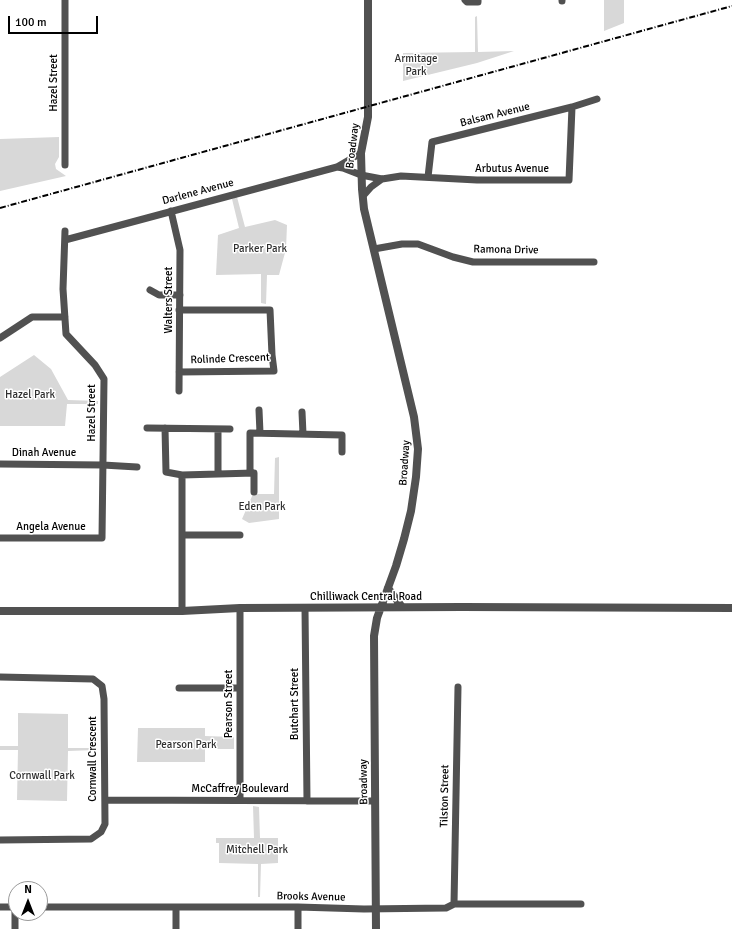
<!DOCTYPE html>
<html>
<head>
<meta charset="utf-8">
<style>
	body { margin:0 }
	#map { position:relative; width:732px; height:929px; overflow:hidden; background:#fff; font-family:Signika,sans-serif }
	canvas { display:block }
	.north { position:absolute; left:8px; top:881px; width:40px; height:40px; box-sizing:border-box; background:#fff; border:1px solid #999; border-radius:50%; rotate:0deg; font-size:11px; font-weight:700; line-height:16px; text-align:center; color:#000 }
	.north::after { content:''; display:block; margin:auto; width:14px; height:18px; background:#000; clip-path:polygon(50% 0,100% 100%,50% 72%,0 100%) }
	.scale { position:absolute; left:8px; top:16px; width:90px; height:18px; box-sizing:border-box; border:2px solid #000; border-top:0; padding-left:5px; font-size:12px; line-height:14px; white-space:nowrap; color:#000; -webkit-text-stroke:3px #fff; paint-order:stroke }
</style>
</head>
<body>
<div id="map">
<canvas width="732" height="929"></canvas>
<div class="north">N</div>
<div class="scale">100 m</div>
</div>
<script>
const ctx = document.querySelector('canvas').getContext('2d');
ctx.lineJoin = 'round';
function fillPath(path, color) {
  ctx.fillStyle = color;
  ctx.fill(path, 'evenodd');
}
function poly(rows) {
  const path = new Path2D();
  for (const r of rows) {
    path.moveTo(r[0], r[1]);
    for (let i = 2; i < r.length; i += 2) path.lineTo(r[i], r[i + 1]);
  }
  return path;
}
function trace(path, color, width, dash) {
  ctx.strokeStyle = color;
  ctx.lineWidth = width;
  ctx.lineCap = dash ? 'butt' : 'round';
  ctx.setLineDash(dash || []);
  ctx.stroke(path);
}
function label(font, color, halo, rows, align = 'center') {
  ctx.font = font + ' Signika,sans-serif';
  ctx.lineWidth = 3;
  ctx.setLineDash([]);
  ctx.textBaseline = 'middle';
  ctx.strokeStyle = halo;
  ctx.fillStyle = color;
  for (const [text, x, y, turn = 0] of rows) {
    ctx.save();
    ctx.translate(x, y);
    ctx.rotate((+turn || 0) * Math.PI / 180);
    ctx.textAlign = isNaN(turn) ? turn : align;
    if (halo) ctx.strokeText(text, 0, 0);
    ctx.fillText(text, 0, 0);
    ctx.restore();
  }
}
const green = poly([
	[604,0,624,0,624,23,604,31],
	[477,16,478,52,514,51,477,63,403,81,403,53,475,52,475,17],
	[59,137,59,157,55,164,56,169,66,176,0,191,0,139],
	[237,197,245,227,275,220,287,225,286,249,279,275,267,275,266,304,261,303,261,274,216,275,218,235,239,228,232,199],
	[34,355,51,369,68,400,98,401,98,404,67,404,65,426,0,426,0,377],
	[279,457,279,519,249,523,242,519,253,494,274,494,275,458],
	[18,713,68,714,68,748,96,748,96,750,68,751,67,801,17,800,18,750,0,750,0,746,18,746],
	[138,728,205,728,205,736,234,737,234,749,205,749,205,762,137,762],
	[253,806,259,807,260,838,278,838,278,863,261,864,260,897,258,897,258,864,219,863,219,843,216,843,216,838,254,838]
]);
const minor = poly([
	[65,0,65,165],
	[465,0,467,2,478,2,478,0],
	[562,0,562,1],
	[337,167,343,168,361,175,382,179,401,176,477,180,569,180,572,107],
	[428,177,432,142,572,107,597,99],
	[363,196,371,187,382,179],
	[171,211,180,250,179,391],
	[65,240,337,167,361,153],
	[374,249,402,244,418,244,453,257,473,262,594,262],
	[150,290,159,295,180,295],
	[0,338,32,317,65,317],
	[179,372,274,371,272,355,270,310,179,310],
	[259,410,260,433],
	[302,412,303,434],
	[147,428,230,429],
	[165,428,166,472,182,475,254,473,254,492],
	[0,464,103,465,137,467],
	[218,473,218,429],
	[250,473,250,433,342,435,342,452],
	[182,475,182,611],
	[182,535,240,535],
	[0,538,102,538,104,379,95,365,66,334,63,289,65,231],
	[240,608,240,800],
	[305,608,307,801],
	[0,677,93,679,102,686,104,699,105,824,101,832,91,839,0,840],
	[179,688,240,688],
	[105,800,375,801],
	[454,904,458,687],
	[0,907,16,907],
	[15,907,15,929],
	[40,907,298,907,364,909,446,908,454,904,581,904],
	[176,907,176,929],
	[298,929,298,907]
]);
const tertiary = poly([
	[368,0,368,117,361,153,362,189,364,209,414,417,418,449,416,477,411,511,404,539,396,566,377,618,374,636,376,929],
	[388,588,402,607],
	[0,611,182,611,240,608,462,607,732,608]
]);
const rail = poly([
	[0,208,732,6]
]);
const parkNames = [
	["Armitage",416,59],
	["Park",416,72],
	["Parker Park",260,249],
	["Hazel Park",30,395],
	["Eden Park",262,507],
	["Pearson Park",186,745],
	["Cornwall Park",42,776],
	["Mitchell Park",257,850]
];
const streetNames = [
	["Hazel Street",54,83,-90],
	["Balsam Avenue",495,115,-14],
	["Broadway",353,146,-83],
	["Arbutus Avenue",512,169],
	["Darlene Avenue",198,192,-15],
	["Ramona Drive",506,250,1],
	["Walters Street",169,300,-90],
	["Rolinde Crescent",230,359,-2],
	["Hazel Street",92,413,-90],
	["Dinah Avenue",44,453],
	["Broadway",405,463,-86],
	["Angela Avenue",51,527],
	["Chilliwack Central Road",366,597],
	["Pearson Street",229,704,-90],
	["Butchart Street",295,704,-90],
	["Cornwall Crescent",93,759,-90],
	["Broadway",364,782,-91],
	["McCaffrey Boulevard",240,789],
	["Tilston Street",445,796,-89],
	["Brooks Avenue",311,897,1]
];
fillPath(green, '#d8d8d8');
trace(minor, '#515151', 7);
trace(tertiary, '#515151', 8);
trace(rail, '#000', 2, [6, 2, 1, 2]);
label('11px', '#2f2f2f', '#fff', parkNames);
label('11px', '#000', '#fff', streetNames);
</script>
</body>
</html>
